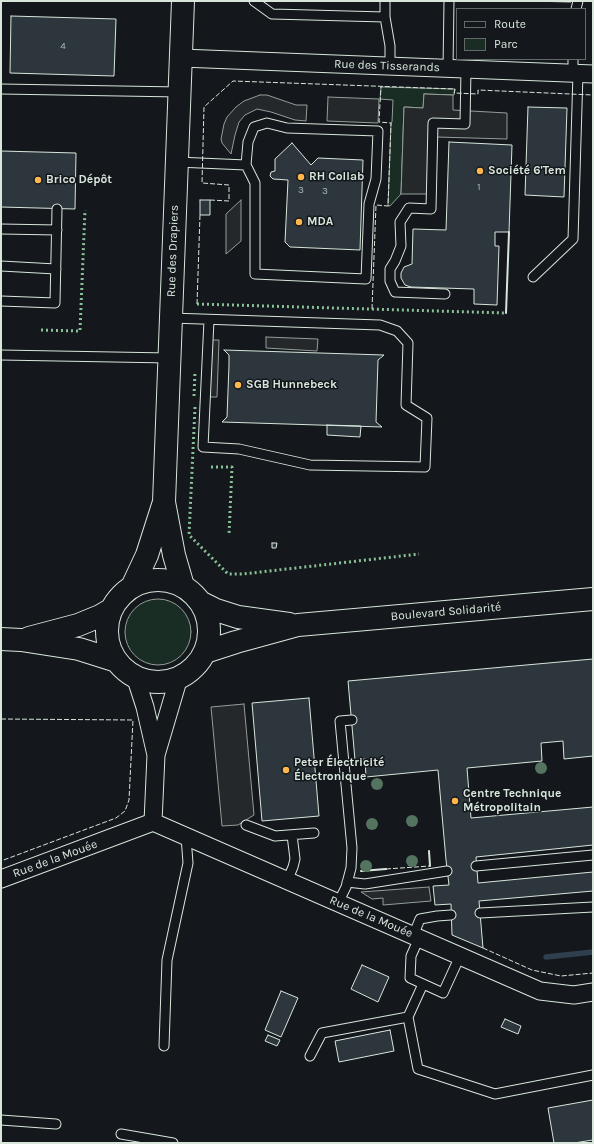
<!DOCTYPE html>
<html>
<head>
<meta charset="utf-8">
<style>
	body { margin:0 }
	#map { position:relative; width:594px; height:1144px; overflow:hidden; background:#14181c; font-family:Karla,sans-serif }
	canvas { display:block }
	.frame { position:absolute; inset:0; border:2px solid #d8e6dc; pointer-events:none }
	.legend { position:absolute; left:456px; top:8px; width:130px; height:52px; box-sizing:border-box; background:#14181c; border:1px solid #626a69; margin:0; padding:5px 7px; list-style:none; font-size:12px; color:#d8e6dc }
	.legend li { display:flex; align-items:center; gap:8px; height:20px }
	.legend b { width:20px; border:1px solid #626a69 }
</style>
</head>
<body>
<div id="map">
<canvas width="594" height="1144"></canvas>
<div class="frame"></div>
<ul class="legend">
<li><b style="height:5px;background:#14181c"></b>Route</li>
<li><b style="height:11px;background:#1a2d24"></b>Parc</li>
</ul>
</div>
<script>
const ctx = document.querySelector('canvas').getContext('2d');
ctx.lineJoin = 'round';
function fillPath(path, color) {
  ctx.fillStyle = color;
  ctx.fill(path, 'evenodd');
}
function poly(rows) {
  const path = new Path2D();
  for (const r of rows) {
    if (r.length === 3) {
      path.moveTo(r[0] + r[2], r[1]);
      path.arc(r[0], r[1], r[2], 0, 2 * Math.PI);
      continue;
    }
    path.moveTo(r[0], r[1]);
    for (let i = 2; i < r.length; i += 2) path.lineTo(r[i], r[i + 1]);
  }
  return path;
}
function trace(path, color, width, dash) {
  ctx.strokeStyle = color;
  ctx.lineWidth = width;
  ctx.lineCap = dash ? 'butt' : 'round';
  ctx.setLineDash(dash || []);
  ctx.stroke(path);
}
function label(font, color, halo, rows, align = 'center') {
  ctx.font = font + ' Karla,sans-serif';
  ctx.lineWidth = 3;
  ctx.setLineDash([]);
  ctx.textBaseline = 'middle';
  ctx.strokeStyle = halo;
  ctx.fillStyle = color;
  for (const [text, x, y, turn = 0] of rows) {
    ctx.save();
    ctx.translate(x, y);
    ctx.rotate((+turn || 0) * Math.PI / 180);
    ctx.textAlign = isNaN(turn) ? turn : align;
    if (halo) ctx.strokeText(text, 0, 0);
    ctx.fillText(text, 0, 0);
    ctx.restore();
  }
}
const green = poly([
	[381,87,455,89,454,95,424,94,423,108,404,107,401,194,390,206,388,206,391,123,392,122,393,100,380,99,381,87],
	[158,632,33]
]);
const parking = poly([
	[424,94,453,95,453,110,507,113,507,139,436,137,434,194,401,194,404,107,423,108,424,94],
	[260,95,267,95,296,105,307,105,306,121,295,120,271,112,257,109,245,115,239,122,235,135,231,154,222,143,221,139,224,124,227,117,236,107,244,101,260,95],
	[328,97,379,99,378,123,327,121,328,97],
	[241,200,241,241,226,254,226,214,241,200],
	[266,337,318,339,317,351,266,348,266,337],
	[212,340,219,340,217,397,210,397,212,340],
	[244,704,254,815,238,825,222,826,211,707,244,704],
	[429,887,431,901,383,905,383,898,372,899,361,892,429,887]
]);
const stream = poly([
	[546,957,593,952]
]);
const building = poly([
	[529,1,571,1,571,2,529,1],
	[11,16,116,19,114,76,10,73,11,16],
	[528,107,567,108,564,197,525,195,528,107],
	[449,142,512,145,509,232,495,232,495,246,499,246,497,305,474,304,474,289,411,287,405,285,401,278,401,273,404,267,412,264,413,229,446,230,449,142],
	[292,143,311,165,318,158,363,160,360,250,290,247,285,242,288,180,273,179,270,176,271,172,275,171,275,159,292,143],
	[1,151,76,153,75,209,1,207,1,151],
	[200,200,210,200,210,215,200,215,200,200],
	[224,350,384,355,378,360,376,422,382,427,222,422,227,417,229,365,229,355,224,350],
	[327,425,361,426,360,437,327,435,327,425],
	[272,543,277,543,276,548,272,548,272,543],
	[593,659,593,756,564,759,563,741,541,743,542,761,467,768,471,818,593,807,593,845,476,857,478,883,593,872,593,891,479,901,483,948,452,935,451,904,435,905,433,886,449,885,446,860,438,770,366,777,365,759,355,760,348,681,593,659],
	[309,698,319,816,262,821,252,703,309,698],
	[362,965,389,977,378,1002,351,989,362,965],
	[281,991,298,998,281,1037,265,1030,281,991],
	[505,1019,521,1026,518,1034,501,1027,505,1019],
	[390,1030,394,1051,339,1062,335,1041,390,1030],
	[268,1035,280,1040,277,1046,265,1041,268,1035],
	[593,1100,593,1140,574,1143,554,1143,548,1108,593,1100]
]);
const lane = poly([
	[254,1,272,14,385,17,385,1],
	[576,9,578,1],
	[385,17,390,46,390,66],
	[448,68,449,1],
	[573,73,573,59],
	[1,89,180,92],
	[177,162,246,165,248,142,254,127,267,123,287,128,378,131,376,179,369,204,366,279,255,274,255,183,246,165],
	[1,229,57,230],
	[1,266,56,269],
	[533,277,573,239,578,73],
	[445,294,395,292,390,281,390,269,395,261,401,246,400,222,409,208,431,209,433,123,465,124,466,69],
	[1,301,55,303,57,209],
	[171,318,380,325,397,331,408,343,406,405,427,418,425,467,310,465,239,449,203,447,209,320],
	[1,355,169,358],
	[246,825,275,836,314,833],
	[476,866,593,855],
	[287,881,293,867,295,859,292,835],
	[347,882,365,884,447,871],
	[338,903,346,887,351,868,352,848,340,721,352,720],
	[480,913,593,907],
	[413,936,420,919,437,916,451,915],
	[419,938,411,956,410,978,443,993,460,956],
	[408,1017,418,1069,495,1094,593,1075],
	[164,1046,167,960,188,863,186,837],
	[310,1056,322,1033,408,1017,423,984],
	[1,1120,56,1124],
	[121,1134,173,1143]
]);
const street = poly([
	[181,58,593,74],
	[135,676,145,707,156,755,153,822],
	[156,755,179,677],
	[1,879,153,822,540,991,574,995,593,992]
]);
const secondary = poly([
	[158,631,51],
	[183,586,174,555,164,502,183,1],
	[132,587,147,555,163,505],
	[200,602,216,610,238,617,289,624],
	[29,638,78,625,100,616,112,609],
	[1,639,21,640,79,649,117,661],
	[205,652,236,642,298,625,593,599]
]);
const hedge = poly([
	[197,304,506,313],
	[41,330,80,331,85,210],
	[194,396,195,372],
	[195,407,189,535,228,574,243,574,419,554],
	[211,467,232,467,229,535]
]);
const fence = poly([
	[210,200,229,201,229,185,202,183,204,107,233,81,455,89,454,93,478,94,478,90,593,95],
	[197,304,200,215],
	[372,309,376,205,388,206,391,123,379,122,381,87],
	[1,719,133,720,129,800,125,811,116,818,1,861],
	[386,869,430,866],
	[483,948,532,970,561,976,593,973]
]);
const wall = poly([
	[506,313,509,232],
	[429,851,430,866],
	[361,871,386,869]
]);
const trees = [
	[541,768],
	[377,784],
	[412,821],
	[372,824],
	[412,861],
	[366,866]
];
const markers = [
	[480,171,4,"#ffb74d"],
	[301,177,4,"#ffb74d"],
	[38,180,4,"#ffb74d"],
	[299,222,4,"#ffb74d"],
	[238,385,4,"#ffb74d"],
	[286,770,4,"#ffb74d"],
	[455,801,4,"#ffb74d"]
];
const numberNames = [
	["4",63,46],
	["1",479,187],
	["3",301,190],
	["3",325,191]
];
const streetNames = [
	["Rue des Tisserands",387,66,2],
	["Rue des Drapiers",173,251,-88],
	["Boulevard Solidarité",446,612,-5],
	["Rue de la Mouée",55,859,-20],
	["Rue de la Mouée",371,917,23]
];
const poiNames = [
	["Société 6'Tem",488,171],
	["RH Collab",309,177],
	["Brico Dépôt",46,180],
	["MDA",307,222],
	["SGB Hunnebeck",246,385],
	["Peter Électricité",294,763],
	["Électronique",294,777],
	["Centre Technique",463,794],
	["Métropolitain",463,808]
];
fillPath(green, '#1a2d24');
trace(green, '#939e99', 1);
fillPath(parking, '#24282b');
trace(parking, '#939e99', 1);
trace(stream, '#2f3f4d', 5.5);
fillPath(building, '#2c363c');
trace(building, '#d8e6dc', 1);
trace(lane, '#d8e6dc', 11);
trace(street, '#d8e6dc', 19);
trace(secondary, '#d8e6dc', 24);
trace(lane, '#14181c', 9);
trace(street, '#14181c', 17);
trace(secondary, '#14181c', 22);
trace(hedge, '#8ac095', 3, [2, 3]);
trace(fence, '#d8e6dc', 1, [5, 2]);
trace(wall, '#d8e6dc', 2);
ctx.fillStyle = '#55745f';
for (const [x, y] of trees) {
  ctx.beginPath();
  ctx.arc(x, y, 6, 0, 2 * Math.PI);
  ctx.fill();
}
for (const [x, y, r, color] of markers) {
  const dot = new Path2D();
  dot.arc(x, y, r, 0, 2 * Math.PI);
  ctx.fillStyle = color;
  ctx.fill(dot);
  trace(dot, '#14181c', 1.5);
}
label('10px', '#adbab4', null, numberNames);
label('12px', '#d8e6dc', '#14181c', streetNames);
label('bold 12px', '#d8e6dc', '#14181c', poiNames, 'left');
</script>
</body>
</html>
